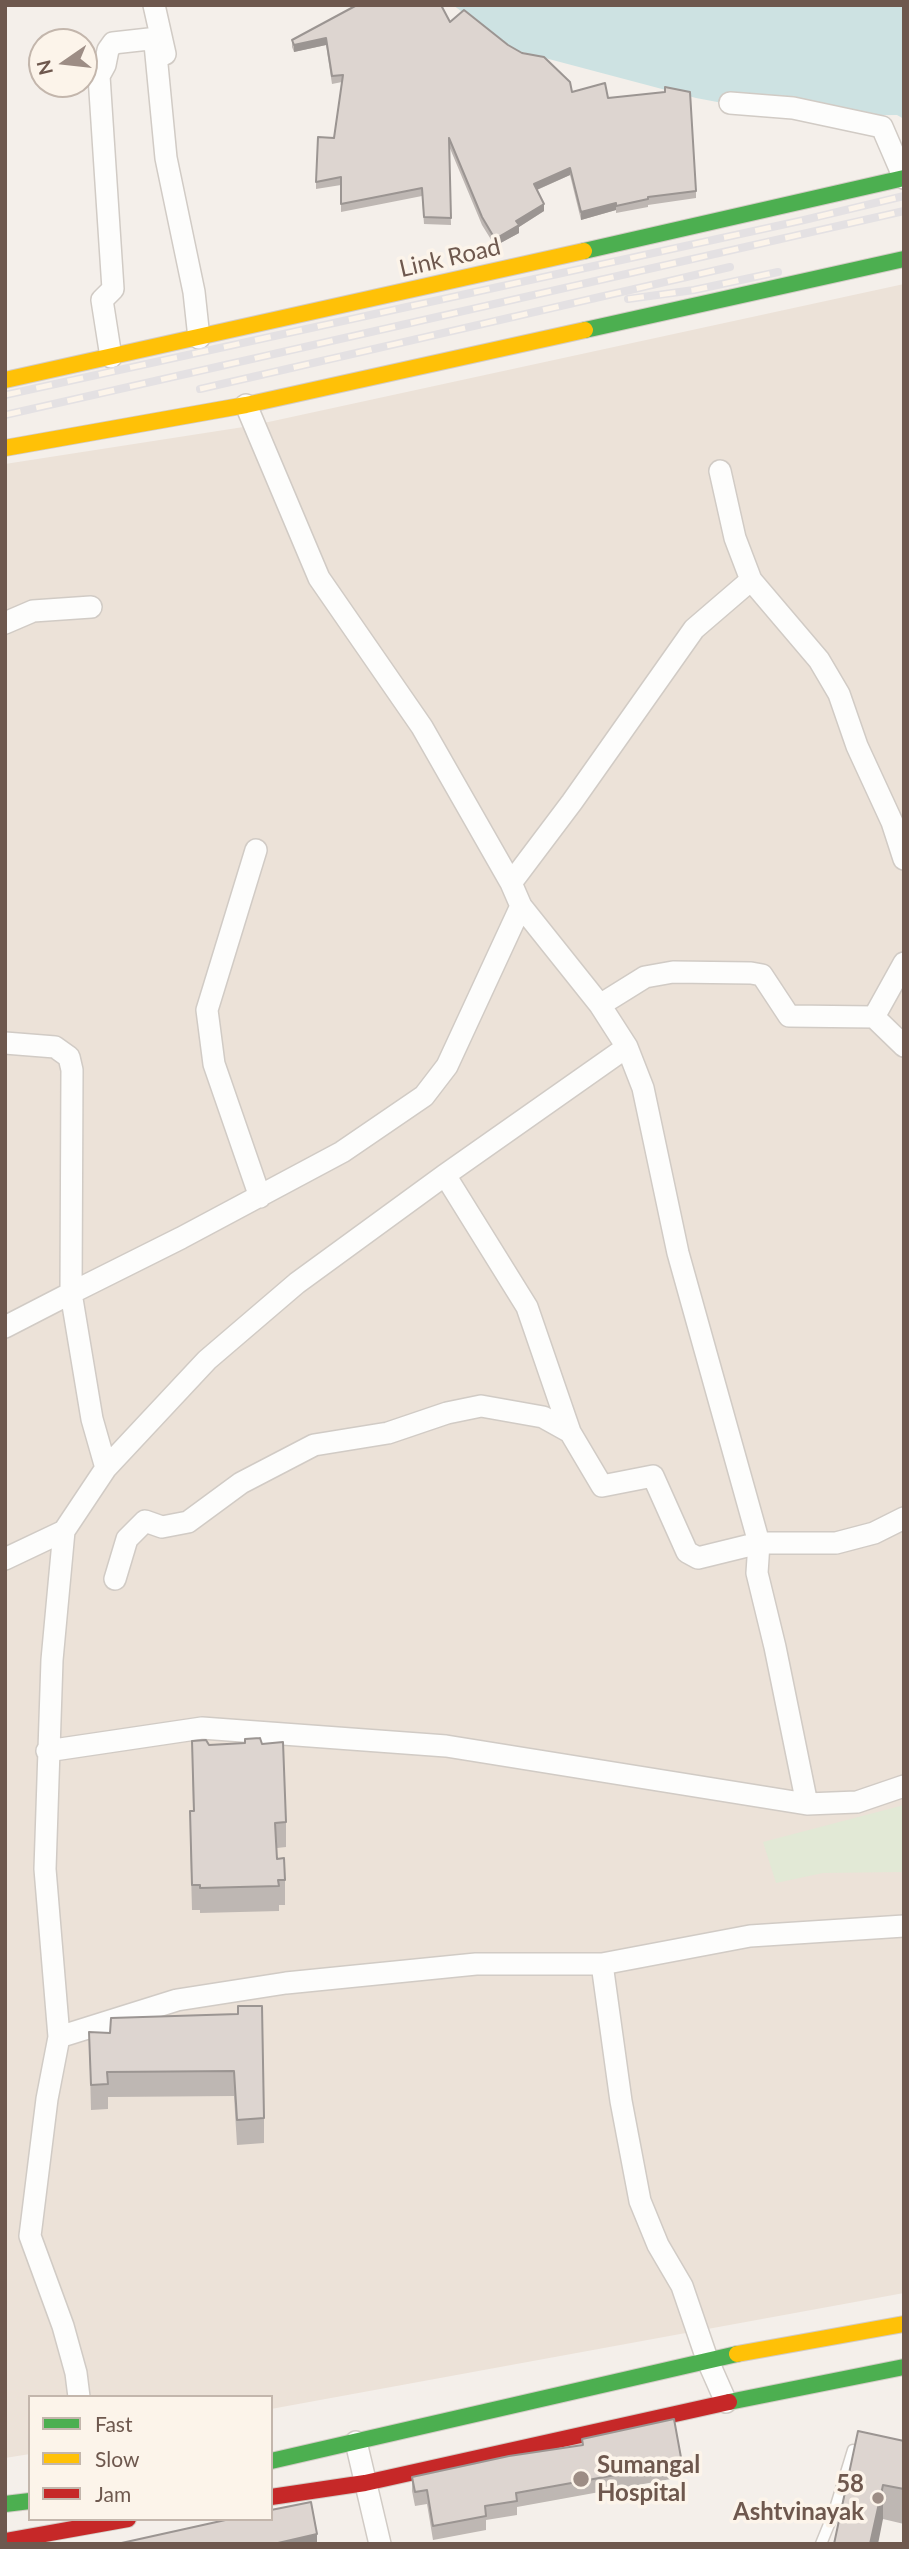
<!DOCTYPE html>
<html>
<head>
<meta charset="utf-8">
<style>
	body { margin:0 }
	#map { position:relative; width:909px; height:2549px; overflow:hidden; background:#f4efea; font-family:Lato,sans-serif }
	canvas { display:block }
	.frame { position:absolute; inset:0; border:7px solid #6e584e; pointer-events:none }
	.legend { position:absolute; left:28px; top:2395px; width:245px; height:126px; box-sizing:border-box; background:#fcf4ea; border:2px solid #c3b6ac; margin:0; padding:9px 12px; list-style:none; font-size:21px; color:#6e584e }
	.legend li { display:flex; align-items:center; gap:14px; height:35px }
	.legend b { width:35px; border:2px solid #c3b6ac }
	.north { position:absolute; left:28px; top:28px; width:70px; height:70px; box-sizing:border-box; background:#fcf4ea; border:2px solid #c3b6ac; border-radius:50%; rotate:256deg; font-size:19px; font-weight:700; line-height:28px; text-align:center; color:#6e584e }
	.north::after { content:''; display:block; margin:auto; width:24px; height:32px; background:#9d8d85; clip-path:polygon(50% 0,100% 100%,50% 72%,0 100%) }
</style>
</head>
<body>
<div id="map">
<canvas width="909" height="2549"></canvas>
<div class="frame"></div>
<ul class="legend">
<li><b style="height:9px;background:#4caf50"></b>Fast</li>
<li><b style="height:9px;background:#ffc107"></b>Slow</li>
<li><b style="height:9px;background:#c62828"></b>Jam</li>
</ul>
<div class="north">N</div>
</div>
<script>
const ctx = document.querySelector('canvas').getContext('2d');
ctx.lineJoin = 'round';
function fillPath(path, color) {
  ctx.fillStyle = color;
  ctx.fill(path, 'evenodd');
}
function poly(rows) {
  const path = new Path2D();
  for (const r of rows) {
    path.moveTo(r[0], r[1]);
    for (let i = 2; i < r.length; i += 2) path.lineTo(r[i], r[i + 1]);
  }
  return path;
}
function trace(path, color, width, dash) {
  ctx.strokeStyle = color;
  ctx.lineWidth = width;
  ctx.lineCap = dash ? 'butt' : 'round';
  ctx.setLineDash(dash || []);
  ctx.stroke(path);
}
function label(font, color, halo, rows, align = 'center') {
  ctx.font = font + ' Lato,sans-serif';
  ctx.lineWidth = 7;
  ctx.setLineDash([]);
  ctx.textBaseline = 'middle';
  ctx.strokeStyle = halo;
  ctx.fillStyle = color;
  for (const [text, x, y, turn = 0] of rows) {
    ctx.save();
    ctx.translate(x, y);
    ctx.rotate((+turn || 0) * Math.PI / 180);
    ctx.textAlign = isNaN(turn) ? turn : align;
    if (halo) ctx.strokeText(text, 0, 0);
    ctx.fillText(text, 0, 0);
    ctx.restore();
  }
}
const residential = poly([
	[904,284,904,2293,271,2409,271,2397,30,2397,30,2454,5,2458,5,464,250,426]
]);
const green = poly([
	[904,1805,904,1872,823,1873,776,1883,763,1842]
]);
const water = poly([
	[453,5,904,5,904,119,897,115,792,116,696,98,511,49]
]);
const lane = poly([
	[821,2544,834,2512,853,2450,867,2454]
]);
const street = poly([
	[154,5,165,54],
	[730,103,793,108,882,127,904,178],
	[111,357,102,300,113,289,99,76,105,65,108,50,113,43,149,39,155,44,166,158,194,292,199,338],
	[246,405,319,578,422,727,511,883,521,906,600,1005,627,1047,643,1088,678,1253,759,1543,757,1573,775,1647,807,1804,857,1802,904,1786],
	[720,471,735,538,751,580,819,660,839,694,857,746,892,822,904,859],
	[5,623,33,611,91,607],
	[256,850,207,1010,214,1064,260,1197],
	[511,883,572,802,694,629,751,580],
	[600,1005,645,977,673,972,751,973,762,975,789,1016,874,1017,904,1046],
	[874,1017,904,963],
	[5,1043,55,1047,69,1057,72,1070,71,1293,181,1238,342,1152,424,1096,447,1066,521,906],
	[445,1175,527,1307,570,1432],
	[5,1327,71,1293,92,1419,106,1468,64,1531],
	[106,1468,207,1360,297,1283,445,1175,627,1047],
	[5,1559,64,1531,52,1660,45,1869,59,2037,47,2099,30,2236,63,2326,76,2373,79,2397],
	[115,1579,127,1539,145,1521,162,1527,188,1522,241,1483,314,1445,388,1433,447,1413,481,1406,543,1417,570,1432,602,1486,653,1476,687,1552,698,1558,759,1543,836,1543,874,1533,904,1518],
	[47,1751,202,1728,446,1746,807,1804],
	[602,1964,621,2101,640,2201,658,2245,682,2286,707,2359,726,2402],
	[59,2037,177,2000,286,1983,476,1964,602,1964,750,1936,904,1926],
	[356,2442,380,2544]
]);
const fast = poly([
	[584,251,904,178],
	[585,330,904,259],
	[729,2402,904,2367],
	[271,2461,737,2354],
	[5,2504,30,2501]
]);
const slow = poly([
	[5,380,584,251],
	[5,448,246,405,585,330],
	[737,2354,904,2324]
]);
const jam = poly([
	[271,2497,365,2483,729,2402],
	[5,2541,128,2519]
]);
const rail = poly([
	[628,299,694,290,778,272],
	[200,389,730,267],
	[5,395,804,220,904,196],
	[5,415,904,211]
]);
const wall = poly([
	[450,22,508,45,572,92,608,98,696,191,696,198,648,205,648,207,616,213,616,210,581,220,570,175,537,190,544,211,519,227,519,233,495,246,482,225,449,146,451,225,424,224,422,196,341,212,341,185,316,189,316,182,334,138,342,82,332,84,326,45,294,52,292,47,292,40],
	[192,1741,209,1745,286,1822,286,1847,277,1848,277,1859,285,1880,285,1905,279,1905,279,1911,200,1913,200,1910,192,1910,190,1836,193,1811],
	[238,2014,264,2118,264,2143,237,2145,234,2096,108,2097,108,2109,91,2110,89,2032,110,2033],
	[582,2439,682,2463,682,2477,517,2507,517,2515,486,2520,486,2530,433,2540,427,2504,415,2506,412,2491,412,2477,582,2445],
	[904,2441,904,2524,883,2519,834,2544]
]);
const shadedWall = poly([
	[326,38,326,45,294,52,294,45],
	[570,168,570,175,534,191,534,184],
	[616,203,616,210,581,220,581,212],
	[544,204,544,211,519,227,519,233,495,246,495,239,516,221],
	[883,2485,883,2519,878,2544,870,2544],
	[317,2534,317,2544,278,2544,278,2543]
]);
const building = poly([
	[357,5,441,5,450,22,464,10,508,45,522,53,544,57,570,82,572,92,605,83,608,98,665,92,665,87,690,92,696,191,648,197,648,199,616,206,616,203,581,212,570,168,534,184,544,204,516,221,519,225,495,239,482,217,449,138,451,218,424,217,422,188,341,204,341,177,316,182,318,137,334,138,343,75,332,76,326,38,294,45,292,40,357,5],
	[260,1738,262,1744,283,1742,286,1822,275,1823,277,1859,284,1858,285,1880,278,1880,279,1886,200,1888,200,1885,192,1885,190,1811,194,1811,192,1741,206,1740,209,1745,245,1743,245,1739,260,1738],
	[238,2006,262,2006,264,2118,237,2120,234,2071,107,2072,108,2084,91,2085,89,2032,110,2033,111,2018,238,2014,238,2006],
	[674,2419,682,2463,516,2493,517,2501,485,2506,486,2516,433,2526,427,2490,415,2492,412,2477,509,2456,583,2445,582,2439,674,2419],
	[858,2431,904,2441,904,2489,883,2485,870,2544,834,2544,858,2431],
	[311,2502,317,2534,278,2543,278,2544,117,2544,230,2519,271,2519,271,2510,311,2502]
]);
const markers = [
	[581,2479,9,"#9d8d85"],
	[878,2498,7,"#9d8d85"]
];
const streetNames = [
	["Link Road",450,258,-13]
];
const poiNames = [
	["Sumangal",597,2465],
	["Hospital",597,2493],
	["58",864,2484,"right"],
	["Ashtvinayak",864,2512,"right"]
];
fillPath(residential, '#ece2d8');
fillPath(green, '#e2e9d6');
fillPath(water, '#cde2e2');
trace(lane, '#d1cbc5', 13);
trace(street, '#d1cbc5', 24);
trace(fast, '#d3ccc6', 18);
trace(slow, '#d3ccc6', 18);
trace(jam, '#d3ccc6', 18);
trace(lane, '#fdfdfc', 10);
trace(street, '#fdfdfc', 21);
trace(fast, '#4caf50', 16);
trace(slow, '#ffc107', 16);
trace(jam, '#c62828', 16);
trace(rail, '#e4e1e3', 8);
trace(rail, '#fcf4ea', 5, [16]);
fillPath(wall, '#beb7b3');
fillPath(shadedWall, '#9b9592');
fillPath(building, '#ddd5d0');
trace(building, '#9b9592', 2);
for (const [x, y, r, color] of markers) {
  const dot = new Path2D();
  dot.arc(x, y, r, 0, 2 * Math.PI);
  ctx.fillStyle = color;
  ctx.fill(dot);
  trace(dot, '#fcf4ea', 2.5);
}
label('24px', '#6e584e', '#fcf4ea', streetNames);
label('bold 24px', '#6e584e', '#fcf4ea', poiNames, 'left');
</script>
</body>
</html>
